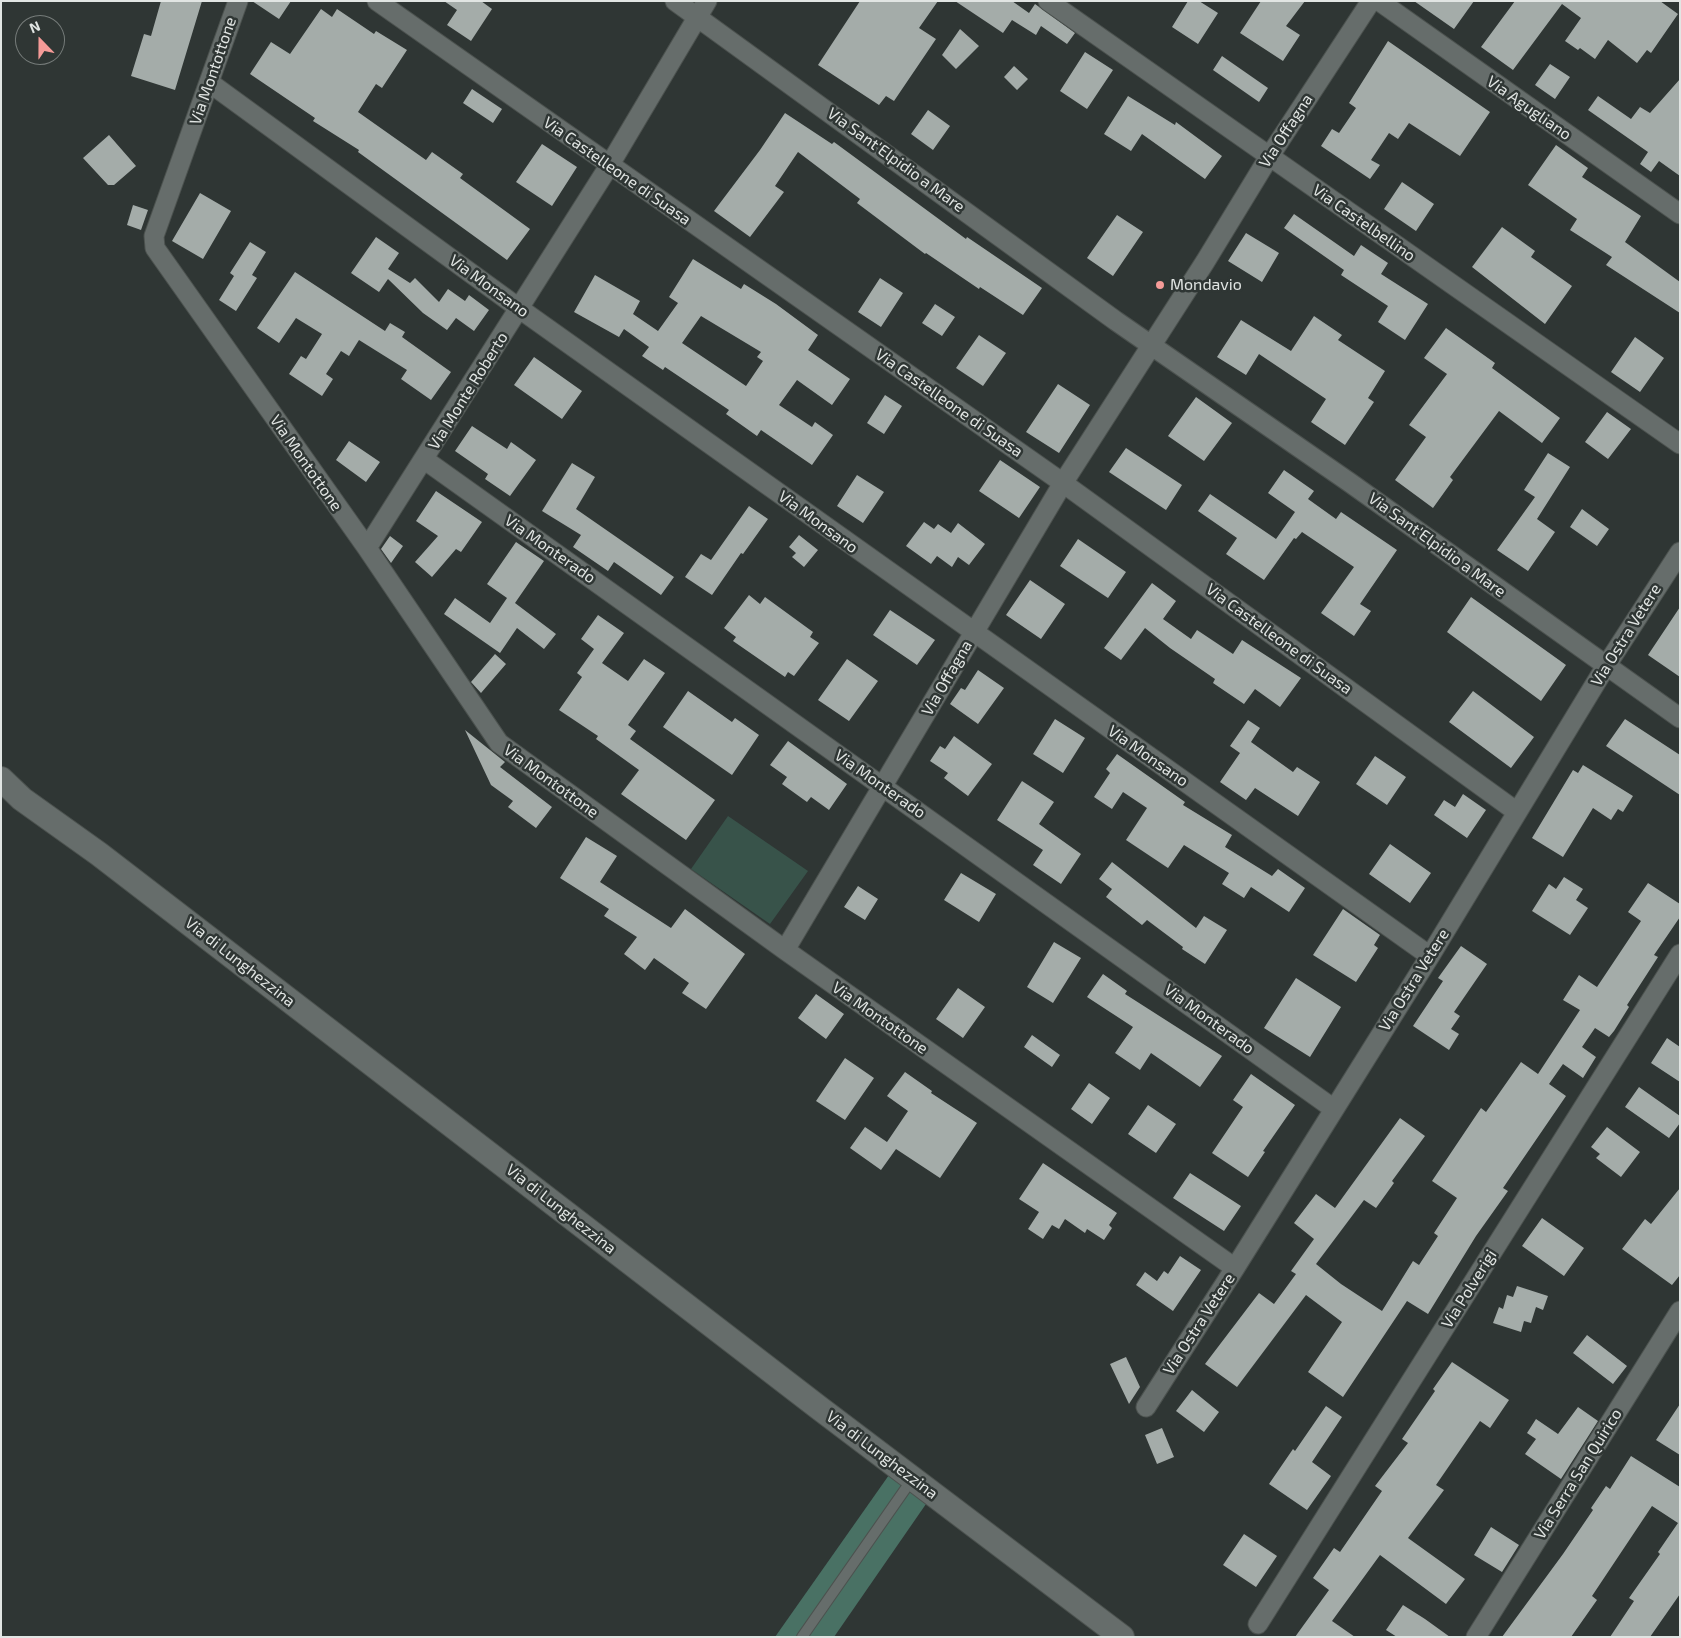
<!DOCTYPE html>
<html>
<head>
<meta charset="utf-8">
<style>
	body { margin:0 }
	#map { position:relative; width:1681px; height:1638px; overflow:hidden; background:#2f3634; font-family:"Exo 2",sans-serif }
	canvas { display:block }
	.frame { position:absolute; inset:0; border:2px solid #e1e5e3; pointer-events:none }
	.north { position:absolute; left:15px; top:15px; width:50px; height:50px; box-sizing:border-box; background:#2f3634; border:1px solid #767c7a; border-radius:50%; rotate:338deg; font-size:14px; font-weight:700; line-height:20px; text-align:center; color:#e1e5e3 }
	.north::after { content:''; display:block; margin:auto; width:18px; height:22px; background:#f59b98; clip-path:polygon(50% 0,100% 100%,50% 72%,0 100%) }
</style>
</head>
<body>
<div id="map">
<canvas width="1681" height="1638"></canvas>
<div class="frame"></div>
<div class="north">N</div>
</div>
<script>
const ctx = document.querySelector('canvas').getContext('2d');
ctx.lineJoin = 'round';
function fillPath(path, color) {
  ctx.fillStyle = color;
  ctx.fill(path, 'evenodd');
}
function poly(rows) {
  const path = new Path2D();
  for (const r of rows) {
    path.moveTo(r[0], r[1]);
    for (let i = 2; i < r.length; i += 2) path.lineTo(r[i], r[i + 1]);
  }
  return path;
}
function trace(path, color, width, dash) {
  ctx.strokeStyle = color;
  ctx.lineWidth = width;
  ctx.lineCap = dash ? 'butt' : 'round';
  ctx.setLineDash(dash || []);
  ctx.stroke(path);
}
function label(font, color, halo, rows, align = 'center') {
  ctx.font = font + ' "Exo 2",sans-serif';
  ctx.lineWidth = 5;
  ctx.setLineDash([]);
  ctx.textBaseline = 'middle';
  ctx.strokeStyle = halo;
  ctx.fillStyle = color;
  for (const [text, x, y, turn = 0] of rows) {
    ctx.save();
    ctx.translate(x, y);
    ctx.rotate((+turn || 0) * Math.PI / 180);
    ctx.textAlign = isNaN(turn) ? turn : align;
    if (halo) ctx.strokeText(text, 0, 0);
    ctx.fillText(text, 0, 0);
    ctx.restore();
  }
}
const green = poly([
	[728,816,808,871,770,924,691,869]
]);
const forest = poly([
	[889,1475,926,1504,834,1637,775,1637]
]);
const building = poly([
	[161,1,202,1,175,90,131,76,144,34,151,36],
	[252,1,291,1,279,19],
	[444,1,481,1,492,9,471,41,447,25,457,10],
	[860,1,938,1,919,28,936,39,894,101,886,96,879,105,818,65],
	[955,1,1012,1,1029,13,1035,4,1075,33,1067,44,1041,26,1036,35,1012,20,1003,33],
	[1188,1,1199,1,1218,13,1198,44,1172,27],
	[1261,1,1305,1,1286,26,1300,35,1283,61,1240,33],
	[1414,1,1474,1,1454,29],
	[1515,1,1660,1,1678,14,1651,53,1647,50,1637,63,1608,40,1595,59,1580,48,1578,50,1565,41,1581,18,1562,4,1513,70,1481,47],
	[321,9,332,17,337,9,374,34,376,31,407,50,382,88,376,84,358,112,426,160,432,152,463,174,460,178,530,229,507,260,358,152,359,150,313,121,315,118,250,74,271,42,290,54],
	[960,29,979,46,956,69,942,55],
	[1388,41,1490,112,1460,156,1409,123,1398,139,1389,133,1371,160,1380,165,1370,179,1321,146,1332,129,1339,133,1356,108,1349,103],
	[1085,52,1113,70,1087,109,1060,91],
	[1222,56,1268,88,1259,102,1213,70],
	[1550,64,1570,77,1555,99,1535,85],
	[1014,66,1028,79,1017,90,1004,77],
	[1680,79,1680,176,1659,161,1651,172,1640,164,1648,152,1588,110,1598,96,1631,119,1640,107,1650,113],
	[472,89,502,109,493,123,463,103],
	[1128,96,1175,125,1176,122,1222,156,1205,179,1142,134,1131,151,1104,134],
	[928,110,950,126,933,150,911,134],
	[785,113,832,144,834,142,966,239,967,237,1042,288,1023,315,980,287,979,289,926,253,925,254,857,203,860,199,798,152,775,186,784,192,750,237,714,211,760,150],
	[109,135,136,166,114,185,108,185,83,158],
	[542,144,577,167,552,206,516,182],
	[1556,145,1588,168,1582,177,1641,216,1625,242,1680,282,1680,313,1606,265,1612,257,1570,230,1577,219,1528,185],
	[1402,182,1434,204,1416,231,1384,209],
	[200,193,231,211,203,259,172,241],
	[133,205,148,210,141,230,127,225],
	[1294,214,1354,256,1361,245,1388,263,1381,274,1428,304,1405,340,1378,322,1388,306,1341,275,1344,270,1284,228],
	[1117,215,1143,232,1113,276,1087,258],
	[1502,227,1535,251,1531,257,1572,286,1545,324,1472,267],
	[1246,233,1279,253,1262,282,1228,261],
	[376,237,399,253,388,269,410,283,415,278,439,302,448,289,465,301,469,295,489,310,474,331,456,318,447,330,423,313,388,279,379,292,351,273],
	[250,242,266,252,252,275,257,278,236,311,219,300,234,276,230,273],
	[693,259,741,289,744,284,776,304,818,335,808,350,850,379,832,405,797,380,779,405,812,427,815,422,833,435,812,465,761,430,757,436,726,414,729,410,665,367,663,370,642,356,649,347,624,329,619,337,574,312,595,275,640,301,633,314,658,331,678,303,669,297],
	[701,316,761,352,757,357,763,361,746,386,682,343],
	[295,272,385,331,390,323,405,332,402,337,451,372,431,400,401,379,407,370,359,340,349,356,341,351,326,374,333,379,322,396,289,374,301,356,306,359,322,334,296,318,279,343,257,328],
	[880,278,903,293,881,327,858,312],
	[935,304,955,317,942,336,922,323],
	[1314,316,1342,335,1338,340,1385,371,1368,398,1374,402,1345,445,1311,422,1326,399,1259,354,1246,375,1217,357,1241,320,1291,351],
	[1446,328,1495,363,1492,368,1560,418,1542,443,1499,411,1450,477,1453,480,1433,508,1395,480,1426,437,1409,425,1447,374,1424,358],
	[979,335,1006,353,983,386,956,368],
	[1635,337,1664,358,1640,392,1611,372],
	[534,357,582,391,562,419,514,385],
	[1058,384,1090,405,1059,453,1026,432],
	[885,395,902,406,884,434,867,423],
	[1196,397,1232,423,1204,461,1168,436],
	[1607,412,1631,429,1608,459,1585,442],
	[472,426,507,449,511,442,536,460,510,496,485,479,488,474,455,451],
	[349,441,380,462,366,482,336,460],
	[1126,448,1182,485,1166,510,1109,472],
	[1548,453,1570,467,1537,519,1555,532,1528,571,1497,550,1535,497,1524,490],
	[1000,460,1040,487,1019,518,979,491],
	[572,463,595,477,576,509,674,577,661,595,614,562,608,571,573,547,581,535,542,511],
	[1284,470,1314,491,1308,499,1336,519,1341,512,1397,550,1360,604,1371,611,1354,636,1321,613,1354,567,1302,532,1296,539,1294,538,1264,580,1226,554,1237,538,1198,511,1210,494,1276,539,1295,512,1268,493],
	[857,475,884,492,863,523,837,506],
	[436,491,482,522,461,552,456,549,432,577,415,562,438,536,416,521],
	[749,506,768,519,743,554,741,553,712,595,685,577,701,554,711,560],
	[1582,509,1609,529,1597,546,1570,527],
	[924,522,934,529,938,524,951,533,958,523,985,544,969,565,958,557,952,567,937,556,931,564,906,546],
	[799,535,818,550,804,567,792,557,796,553,789,547],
	[390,536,403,546,391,563,381,549],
	[1078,539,1126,572,1108,598,1060,566],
	[516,542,544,561,515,603,556,634,544,649,517,628,500,653,444,614,455,598,490,623,507,598,487,584],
	[1030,580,1065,604,1041,639,1006,615],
	[1152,583,1176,601,1163,619,1191,639,1197,630,1233,654,1242,640,1301,678,1280,707,1255,689,1244,704,1213,683,1215,679,1170,648,1145,628,1121,660,1104,648],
	[749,595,760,604,765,597,813,632,810,637,819,643,794,676,788,672,785,677,733,641,736,637,724,628],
	[1471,597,1566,665,1541,701,1447,632],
	[1680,607,1680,677,1648,655],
	[890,610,935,640,917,665,873,635],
	[598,615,624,633,602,663,628,681,644,659,665,673,628,725,636,731,630,739,715,800,686,840,621,794,639,770,596,739,598,736,559,710,582,677,577,673,594,649,581,639],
	[495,654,506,664,481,693,471,682],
	[847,659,878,681,849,721,818,700],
	[978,670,1004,688,978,724,950,704,961,688,965,690],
	[688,691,732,722,735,718,759,735,732,775,663,727],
	[1473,691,1534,737,1511,768,1449,722],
	[1055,719,1085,738,1063,773,1033,754],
	[1625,719,1680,755,1680,795,1606,746],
	[1248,720,1260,728,1251,742,1293,772,1297,767,1320,782,1298,816,1255,788,1246,800,1220,782,1240,753,1230,746],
	[465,730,505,762,500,767,552,807,536,828,508,807,513,801,491,785],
	[954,736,992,764,968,796,944,778,948,773,930,761,940,746,945,749],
	[788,741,847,784,829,810,811,797,807,802,782,784,787,777,770,765],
	[1117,754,1185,802,1183,805,1232,835,1225,847,1272,876,1278,869,1305,888,1289,912,1251,887,1244,898,1222,884,1229,873,1184,845,1168,868,1126,840,1147,808,1123,792,1112,809,1094,797,1110,773,1106,769],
	[1375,756,1406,777,1387,805,1356,784],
	[1583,765,1633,796,1623,812,1618,809,1611,820,1593,808,1563,857,1532,838,1573,770,1578,773],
	[1022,781,1054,802,1039,824,1081,854,1061,884,1033,865,1043,850,997,820],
	[1463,794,1486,810,1467,838,1434,815,1444,800,1455,807],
	[586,837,617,856,600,882,671,928,685,909,745,954,706,1009,682,993,689,983,654,958,645,970,624,954,637,937,604,916,609,909,560,878],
	[1390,844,1431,873,1410,903,1369,874],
	[1112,862,1196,928,1204,916,1227,930,1205,964,1182,949,1183,947,1147,920,1142,925,1106,897,1112,889,1099,879],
	[961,873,996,894,979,922,944,900],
	[1564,877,1583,889,1576,900,1588,908,1570,935,1532,911,1549,884,1556,889],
	[1648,883,1680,904,1680,917,1654,955,1658,957,1627,1005,1629,1007,1614,1031,1609,1037,1595,1028,1582,1047,1596,1057,1583,1078,1563,1064,1549,1084,1566,1096,1503,1188,1508,1191,1476,1236,1428,1314,1407,1301,1343,1397,1308,1372,1342,1322,1306,1295,1237,1387,1205,1364,1259,1293,1274,1304,1296,1274,1291,1271,1314,1239,1294,1223,1316,1194,1335,1208,1400,1118,1425,1136,1392,1181,1394,1183,1376,1208,1364,1200,1316,1264,1341,1284,1382,1311,1413,1261,1419,1265,1438,1236,1434,1233,1457,1198,1432,1181,1481,1108,1486,1112,1521,1062,1538,1074,1580,1010,1563,1000,1579,975,1597,987,1641,921,1628,912],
	[858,886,878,899,865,920,844,907],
	[1343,909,1380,935,1374,945,1378,948,1356,982,1313,955],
	[1054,942,1081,958,1053,1003,1027,987],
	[1461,946,1487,964,1454,1012,1460,1016,1451,1029,1459,1034,1449,1050,1413,1026,1443,981,1438,978],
	[1103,974,1127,991,1125,994,1222,1056,1200,1087,1151,1053,1140,1070,1115,1053,1133,1027,1087,997],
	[1296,978,1341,1007,1310,1057,1264,1028],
	[958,988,985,1007,963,1038,936,1019],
	[816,994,844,1014,826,1039,798,1018],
	[1032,1035,1060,1055,1052,1067,1024,1047],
	[1667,1038,1680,1047,1680,1082,1651,1063],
	[845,1058,874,1078,845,1120,816,1101],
	[905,1072,932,1091,931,1093,977,1123,940,1178,896,1149,881,1170,850,1148,865,1127,887,1142,908,1111,887,1096],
	[1251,1074,1295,1105,1263,1151,1265,1152,1248,1177,1212,1153,1243,1107,1233,1100],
	[1089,1083,1110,1098,1092,1124,1071,1109],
	[1639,1087,1680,1116,1680,1123,1669,1138,1625,1107],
	[1148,1105,1176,1124,1156,1153,1128,1134],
	[1607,1127,1640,1152,1621,1177,1596,1158,1600,1154,1591,1147],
	[1043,1163,1117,1213,1109,1225,1112,1228,1104,1240,1087,1229,1085,1233,1065,1219,1059,1229,1052,1225,1043,1239,1028,1229,1039,1212,1019,1199],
	[1190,1173,1241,1206,1224,1231,1173,1198],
	[1680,1188,1680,1275,1672,1285,1622,1249,1645,1219,1651,1224],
	[1542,1218,1584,1248,1564,1276,1522,1246],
	[1180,1256,1201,1270,1173,1311,1136,1285,1145,1272,1157,1281,1164,1271,1168,1274],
	[1517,1286,1548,1296,1543,1310,1536,1307,1531,1323,1524,1321,1521,1332,1493,1323,1499,1307,1503,1309,1507,1295,1513,1297],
	[1587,1335,1627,1366,1613,1384,1573,1353],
	[1126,1357,1140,1387,1129,1404,1110,1364],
	[1452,1362,1509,1400,1490,1428,1480,1421,1436,1485,1444,1490,1408,1538,1465,1579,1446,1604,1380,1555,1332,1621,1355,1637,1295,1637,1329,1590,1313,1578,1334,1548,1340,1552,1382,1491,1375,1486,1408,1443,1402,1439,1435,1391,1433,1389],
	[1192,1390,1219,1412,1204,1432,1176,1411],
	[1680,1404,1680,1455,1656,1440],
	[1326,1406,1342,1417,1312,1462,1331,1476,1307,1510,1269,1484,1293,1449,1295,1451],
	[1578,1407,1598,1421,1561,1479,1525,1454,1536,1439,1527,1433,1536,1419,1558,1434],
	[1162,1428,1174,1457,1157,1464,1145,1435],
	[1631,1456,1680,1487,1680,1594,1650,1637,1610,1637,1634,1601,1629,1598,1660,1554,1658,1552,1678,1523,1652,1506,1592,1596,1597,1600,1571,1637,1502,1637,1563,1554,1593,1510,1591,1508,1606,1486,1610,1489],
	[1491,1527,1519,1545,1502,1572,1474,1555],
	[1244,1534,1277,1556,1256,1587,1223,1565],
	[1403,1605,1425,1619,1450,1637,1397,1637,1386,1630]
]);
const service = poly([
	[802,1637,913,1478]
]);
const minor = poly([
	[238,1,154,236,155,248,367,548,499,743,785,950,1235,1268],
	[377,1,1063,483,1517,812],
	[675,1,1116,321,1349,482,1680,718],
	[1048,1,1680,444],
	[1379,1,1680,214],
	[210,83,520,309,1430,956],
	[425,460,1334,1109],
	[367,548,609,166,707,1],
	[785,950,1063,483,1205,262,1269,157,1371,1],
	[1146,1407,1235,1268,1430,956,1606,666,1680,552],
	[1258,1624,1680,954],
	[1476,1637,1680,1311]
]);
const tertiary = poly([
	[1,779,22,799,99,854,818,1407,1122,1637]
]);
const markers = [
	[1160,285,5,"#f59b98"]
];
const streetNames = [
	["Via Montottone",213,71,-71],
	["Via Agugliano",1529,108,35],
	["Via Offagna",1286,131,-57],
	["Via Sant'Elpidio a Mare",896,160,36],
	["Via Castelleone di Suasa",617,171,35],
	["Via Castelbellino",1364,223,35],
	["Via Monsano",489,286,36],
	["Via Monte Roberto",468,391,-58],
	["Via Castelleone di Suasa",949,403,35],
	["Via Montottone",306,463,55],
	["Via Monsano",818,522,36],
	["Via Sant'Elpidio a Mare",1437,545,36],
	["Via Monterado",550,549,35],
	["Via Ostra Vetere",1626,635,-58],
	["Via Castelleone di Suasa",1279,639,36],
	["Via Offagna",947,678,-60],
	["Via Monsano",1148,756,35],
	["Via Montottone",551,781,36],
	["Via Monterado",880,784,35],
	["Via di Lunghezzina",240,962,38],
	["Via Ostra Vetere",1414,980,-58],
	["Via Montottone",880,1018,35],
	["Via Monterado",1209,1019,36],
	["Via di Lunghezzina",561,1209,38],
	["Via Polverigi",1469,1289,-58],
	["Via Ostra Vetere",1199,1324,-57],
	["Via di Lunghezzina",882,1455,37],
	["Via Serra San Quirico",1578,1474,-58]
];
const poiNames = [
	["Mondavio",1170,285]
];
fillPath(green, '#38534a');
fillPath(forest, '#497164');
fillPath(building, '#a4aca9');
trace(service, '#4c524f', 12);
trace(minor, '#4c524f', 21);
trace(tertiary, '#4c524f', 26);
trace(service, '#666d6b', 10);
trace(minor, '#666d6b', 19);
trace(tertiary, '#666d6b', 24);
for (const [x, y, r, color] of markers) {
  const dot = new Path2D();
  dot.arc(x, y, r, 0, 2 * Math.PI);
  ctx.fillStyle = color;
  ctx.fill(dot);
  trace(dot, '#2f3634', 2);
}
label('16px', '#e1e5e3', '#2f3634', streetNames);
label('16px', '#e1e5e3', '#2f3634', poiNames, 'left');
</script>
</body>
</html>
